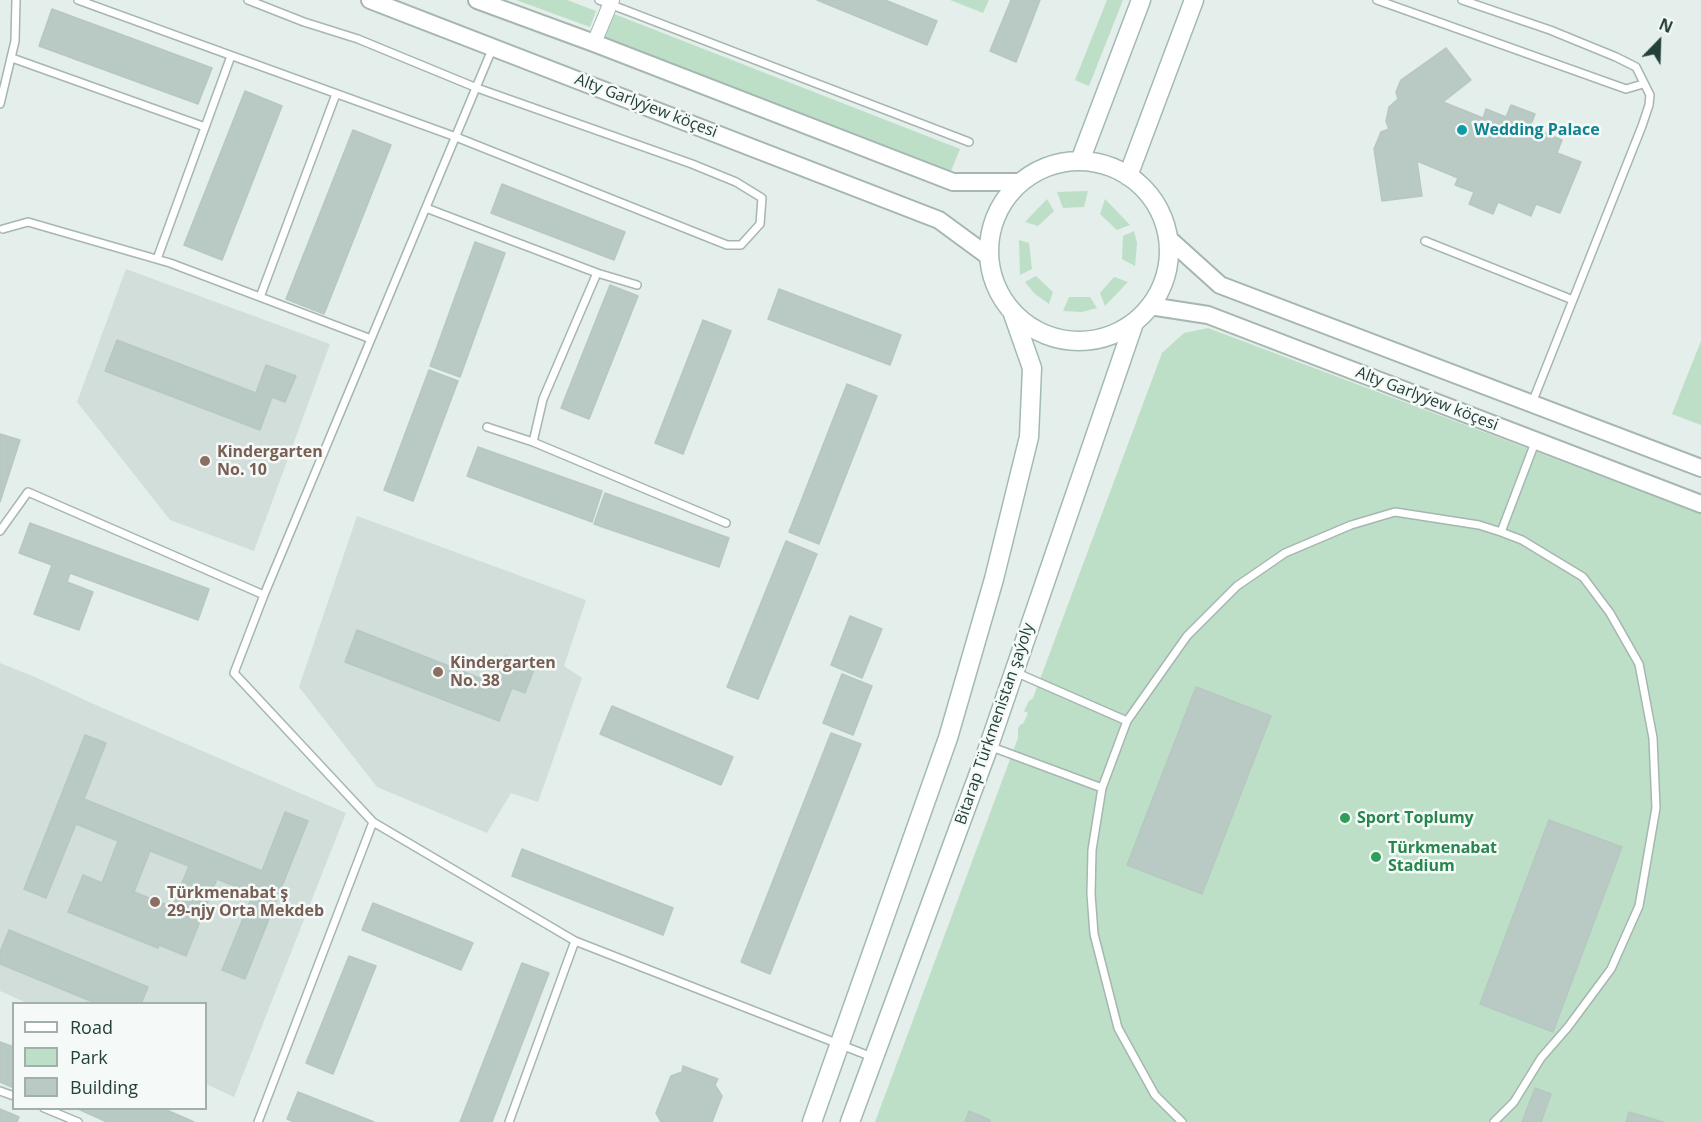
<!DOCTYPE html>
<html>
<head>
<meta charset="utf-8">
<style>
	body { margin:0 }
	#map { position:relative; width:1701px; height:1122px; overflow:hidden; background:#e4eeea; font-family:"Open Sans",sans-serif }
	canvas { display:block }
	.legend { position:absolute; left:12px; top:1002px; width:195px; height:108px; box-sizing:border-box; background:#f5faf8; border:2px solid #a1b0ac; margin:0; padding:8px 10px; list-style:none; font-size:18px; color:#234039 }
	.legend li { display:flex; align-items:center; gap:12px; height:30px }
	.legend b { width:30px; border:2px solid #a1b0ac }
	.north { position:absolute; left:1629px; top:12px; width:60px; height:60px; -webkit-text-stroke:4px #f5faf8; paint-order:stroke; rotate:23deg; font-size:16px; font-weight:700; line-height:24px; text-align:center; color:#234039 }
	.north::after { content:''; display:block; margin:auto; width:21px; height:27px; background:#234039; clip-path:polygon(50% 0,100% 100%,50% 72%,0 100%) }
</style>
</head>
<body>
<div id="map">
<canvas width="1701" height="1122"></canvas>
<ul class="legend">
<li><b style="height:8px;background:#fff"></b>Road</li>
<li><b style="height:16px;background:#bddfc7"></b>Park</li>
<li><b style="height:16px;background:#b9c9c3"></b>Building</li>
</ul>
<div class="north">N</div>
</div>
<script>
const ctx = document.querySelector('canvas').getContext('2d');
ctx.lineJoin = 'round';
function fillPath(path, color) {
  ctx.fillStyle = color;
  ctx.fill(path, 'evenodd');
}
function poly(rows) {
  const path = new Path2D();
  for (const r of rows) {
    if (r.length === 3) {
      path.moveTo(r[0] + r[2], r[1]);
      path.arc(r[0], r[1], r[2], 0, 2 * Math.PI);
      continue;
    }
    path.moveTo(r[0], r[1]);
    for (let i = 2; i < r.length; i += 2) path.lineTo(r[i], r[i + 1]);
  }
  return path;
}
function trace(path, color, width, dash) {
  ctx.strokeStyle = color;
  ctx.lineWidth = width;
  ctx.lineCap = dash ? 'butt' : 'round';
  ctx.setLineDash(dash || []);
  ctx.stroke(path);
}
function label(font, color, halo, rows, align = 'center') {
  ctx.font = font + ' "Open Sans",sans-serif';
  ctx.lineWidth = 5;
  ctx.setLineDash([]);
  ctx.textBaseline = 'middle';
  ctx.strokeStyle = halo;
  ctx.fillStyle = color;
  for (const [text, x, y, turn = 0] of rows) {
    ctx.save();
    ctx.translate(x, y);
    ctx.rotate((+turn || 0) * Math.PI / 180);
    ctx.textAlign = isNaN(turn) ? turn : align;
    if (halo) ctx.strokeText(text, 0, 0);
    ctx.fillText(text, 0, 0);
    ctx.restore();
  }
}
const built = poly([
	[126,269,330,344,254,551,170,520,77,402],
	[357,516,586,600,564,666,582,678,538,802,511,793,487,833,377,787,299,687],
	[0,663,35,677,98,706,346,813,234,1097,206,1084,206,1004,27,1003,0,991]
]);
const green = poly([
	[516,0,567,0,596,11,590,27],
	[950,0,989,0,983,13],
	[1107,0,1123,0,1089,86,1075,80],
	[614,14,960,149,951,171,605,37],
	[1088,191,1084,207,1063,208,1057,192],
	[1047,199,1054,211,1038,226,1025,222],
	[1105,199,1130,225,1117,230,1100,214],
	[1134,231,1137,243,1135,266,1122,259,1123,236],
	[1019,240,1029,243,1032,269,1020,275],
	[1036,276,1053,292,1049,304,1035,294,1025,282],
	[1114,277,1128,282,1105,306,1100,293],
	[1069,297,1090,297,1097,308,1082,312,1063,311],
	[1208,328,1701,514,1701,1122,875,1122,1018,738,1018,728,1021,724,1023,724,1028,713,1024,711,1029,701,1033,698,1162,353,1184,333],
	[1701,341,1701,425,1672,414]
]);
const building = poly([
	[817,0,885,0,937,21,927,45,817,0],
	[1011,0,1040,0,1016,62,990,51,1011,0],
	[52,9,212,68,198,104,39,46,52,9],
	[1446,48,1471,80,1443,102,1483,118,1486,109,1506,117,1511,105,1535,114,1530,127,1562,140,1557,153,1581,162,1560,213,1536,204,1531,216,1498,202,1493,214,1469,204,1474,192,1455,185,1458,178,1417,161,1422,196,1382,201,1374,149,1381,132,1389,129,1386,121,1389,107,1398,99,1396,92,1401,80,1446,48],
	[245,91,282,106,222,260,184,245,245,91],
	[353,130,391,145,324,314,286,299,353,130],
	[502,184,625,232,614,260,491,213,502,184],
	[475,242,505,253,460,377,430,366,475,242],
	[610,285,638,296,589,419,561,408,610,285],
	[779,289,901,335,890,365,768,319,779,289],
	[703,320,731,331,683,454,655,443,703,320],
	[117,340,256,393,266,365,296,376,285,402,272,397,260,430,105,371,117,340],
	[429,370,458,381,413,501,384,490,429,370],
	[847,384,877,396,819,544,789,532,847,384],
	[0,434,20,440,0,502,0,434],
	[478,447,602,491,592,522,467,476,478,447],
	[605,493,729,538,719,567,594,524,605,493],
	[30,523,209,589,198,620,70,573,67,582,93,592,79,630,34,614,52,565,19,553,30,523],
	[786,541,817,554,758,699,727,687,786,541],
	[850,616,882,629,862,678,831,665,850,616],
	[357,630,495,684,506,656,535,667,525,693,512,688,499,721,345,662,357,630],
	[842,674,872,686,853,735,823,723,842,674],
	[1196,687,1271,716,1202,894,1127,865,1196,687],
	[612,706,733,757,721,785,600,734,612,706],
	[831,733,861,744,770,974,741,962,831,733],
	[85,735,106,743,84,799,262,871,285,812,308,821,245,979,222,970,253,894,217,879,186,956,159,945,158,948,68,912,83,875,102,883,118,841,76,824,46,898,24,889,85,735],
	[150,851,189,866,172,907,134,892,150,851],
	[1549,820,1622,847,1553,1032,1480,1004,1549,820],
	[522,849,673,908,663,935,512,876,522,849],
	[373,903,473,943,461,970,362,930,373,903],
	[9,930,148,987,141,1004,98,1004,0,964,0,952,9,930],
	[349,956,376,966,333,1074,306,1063,349,956],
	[522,963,549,973,492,1122,460,1122,522,963],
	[0,1042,14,1047,14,1088,0,1082,0,1042],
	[683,1066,718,1079,715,1085,722,1096,712,1122,661,1122,656,1113,671,1076,682,1072,683,1066],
	[1535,1088,1551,1094,1541,1122,1522,1122,1535,1088],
	[298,1092,374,1122,294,1122,287,1119,298,1092],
	[76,1108,162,1108,194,1122,107,1122,76,1108],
	[0,1109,19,1117,17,1122,0,1122,0,1109],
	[969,1111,990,1120,990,1122,965,1122,969,1111],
	[1629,1112,1663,1122,1626,1122,1629,1112]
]);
const service = poly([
	[78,0,456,137,727,245,741,245,760,224,762,198,736,182,692,164,477,88,358,39,304,22,248,0],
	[599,0,969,142],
	[1377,0,1626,89,1643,84],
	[1462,0,1550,30,1616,57,1636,67,1650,95,1649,105,1642,126,1532,403],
	[493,47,264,595,234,673,373,822,575,941,872,1057],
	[12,58,205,127],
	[0,104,15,41,16,0],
	[426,208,597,273,637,285],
	[3,229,28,222,170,263,371,339],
	[1425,241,1573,300],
	[157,259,231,56],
	[260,297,336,94],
	[487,427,533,442,726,523],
	[533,442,543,399,597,273],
	[0,531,28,492,264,595],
	[1501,532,1536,440],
	[1015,672,1127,721,1187,636,1237,586,1285,553,1351,525,1395,512,1479,525,1501,532,1522,540,1583,577,1610,613,1639,664,1653,738,1656,808,1639,906,1611,969,1568,1027,1541,1058,1514,1102,1494,1122],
	[989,746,1102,788,1092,850,1091,894,1094,934,1118,1028,1155,1095,1182,1122],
	[1102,788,1127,721],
	[0,1091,14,1096],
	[44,1108,78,1122],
	[258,1122,373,822],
	[509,1122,575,941]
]);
const minor = poly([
	[594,43,612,0]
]);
const tertiary = poly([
	[370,0,939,220,988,256],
	[477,0,594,43,953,182,1019,182],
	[1169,239,1220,285,1701,468],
	[1150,306,1208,315,1701,504]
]);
const secondary = poly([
	[1079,251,90],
	[1080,161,1141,0],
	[1128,176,1194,0],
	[812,1122,948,738,994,579,1029,437,1032,368,1013,314],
	[850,1122,986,754,1134,323]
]);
const markers = [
	[1462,130,6,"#0f9aa8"],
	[205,461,6,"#8d6e63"],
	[438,672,6,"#8d6e63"],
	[1345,818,6,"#2e9e5b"],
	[1376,857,6,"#2e9e5b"],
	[155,902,6,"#8d6e63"]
];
const streetNames = [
	["Alty Garlyýew köçesi",646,106,21],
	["Alty Garlyýew köçesi",1427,399,21],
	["Bitarap Türkmenistan şaýoly",995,724,-71]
];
const cultureNames = [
	["Wedding Palace",1474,130]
];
const educationNames = [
	["Kindergarten",217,452],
	["No. 10",217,470],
	["Kindergarten",450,663],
	["No. 38",450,681],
	["Türkmenabat ş",167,893],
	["29-njy Orta Mekdeb",167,911]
];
const leisureNames = [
	["Sport Toplumy",1357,818],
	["Türkmenabat",1388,848],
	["Stadium",1388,866]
];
fillPath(built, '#d2ded9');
fillPath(green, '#bddfc7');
fillPath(building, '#b9c9c3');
trace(building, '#b6c8c1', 1.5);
trace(service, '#a6b6b1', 10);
trace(minor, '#a6b6b1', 16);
trace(tertiary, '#a6b6b1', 20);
trace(secondary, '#a2bab2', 21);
trace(service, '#fff', 7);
trace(minor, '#fff', 14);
trace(tertiary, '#fff', 16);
trace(secondary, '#fff', 18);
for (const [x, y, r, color] of markers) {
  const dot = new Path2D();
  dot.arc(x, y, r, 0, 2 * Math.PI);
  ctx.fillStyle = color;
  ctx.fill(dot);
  trace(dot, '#f5faf8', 2);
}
label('16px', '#234039', '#f5faf8', streetNames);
label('bold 16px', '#0d838f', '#f5faf8', cultureNames, 'left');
label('bold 16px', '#785e54', '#f5faf8', educationNames, 'left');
label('bold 16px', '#27864d', '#f5faf8', leisureNames, 'left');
</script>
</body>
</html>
